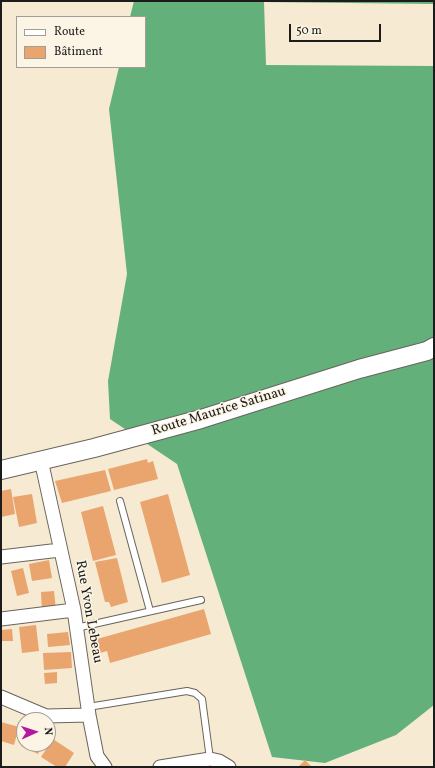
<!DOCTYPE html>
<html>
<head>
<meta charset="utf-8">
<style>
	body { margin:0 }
	#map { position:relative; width:435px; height:768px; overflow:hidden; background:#f6ead3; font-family:Vollkorn,serif }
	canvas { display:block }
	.frame { position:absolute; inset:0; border:2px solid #1c1c1c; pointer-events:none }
	.legend { position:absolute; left:16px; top:16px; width:130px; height:52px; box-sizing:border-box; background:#fcf5e5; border:1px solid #a29e95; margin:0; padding:5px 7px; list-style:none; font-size:12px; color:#1c1c1c }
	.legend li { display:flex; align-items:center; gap:8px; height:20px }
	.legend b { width:20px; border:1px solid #a29e95 }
	.north { position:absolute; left:16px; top:712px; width:40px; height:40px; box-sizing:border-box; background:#fcf5e5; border:1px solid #a29e95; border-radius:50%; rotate:87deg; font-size:11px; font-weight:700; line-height:16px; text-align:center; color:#1c1c1c }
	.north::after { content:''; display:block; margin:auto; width:14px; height:18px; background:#b5179e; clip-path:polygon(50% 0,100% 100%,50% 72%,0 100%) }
	.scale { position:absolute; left:289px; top:24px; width:92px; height:18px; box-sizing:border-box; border:2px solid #1c1c1c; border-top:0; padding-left:5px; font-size:12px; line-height:14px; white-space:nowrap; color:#1c1c1c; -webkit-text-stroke:3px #fcf5e5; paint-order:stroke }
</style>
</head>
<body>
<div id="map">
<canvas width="435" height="768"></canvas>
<div class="frame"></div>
<ul class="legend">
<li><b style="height:5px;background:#fff"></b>Route</li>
<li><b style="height:11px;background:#eaa46e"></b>Bâtiment</li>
</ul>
<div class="north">N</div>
<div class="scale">50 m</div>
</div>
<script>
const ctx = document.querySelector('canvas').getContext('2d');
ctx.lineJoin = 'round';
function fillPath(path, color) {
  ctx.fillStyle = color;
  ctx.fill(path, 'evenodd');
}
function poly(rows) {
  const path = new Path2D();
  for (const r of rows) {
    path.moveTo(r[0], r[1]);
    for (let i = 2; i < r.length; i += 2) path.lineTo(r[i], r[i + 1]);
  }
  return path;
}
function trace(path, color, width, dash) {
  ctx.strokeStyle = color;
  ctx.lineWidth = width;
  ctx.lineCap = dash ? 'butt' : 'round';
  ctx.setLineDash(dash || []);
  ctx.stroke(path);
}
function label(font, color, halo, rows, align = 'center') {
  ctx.font = font + ' Vollkorn,serif';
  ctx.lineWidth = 3;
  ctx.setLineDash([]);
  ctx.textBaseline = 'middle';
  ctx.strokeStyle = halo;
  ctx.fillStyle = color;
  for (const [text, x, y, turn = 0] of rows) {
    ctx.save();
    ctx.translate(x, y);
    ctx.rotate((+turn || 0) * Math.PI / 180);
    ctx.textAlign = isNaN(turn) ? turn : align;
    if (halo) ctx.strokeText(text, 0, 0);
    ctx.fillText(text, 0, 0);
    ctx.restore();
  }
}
const forest = poly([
	[134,1,434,1,434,4,264,2,266,65,434,66,434,705,396,735,325,763,272,757,177,464,110,419,108,381,127,274,109,109,119,67,145,67,145,17,130,17]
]);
const building = poly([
	[147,459,148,463,153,461,158,479,114,490,108,469],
	[105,470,111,491,62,503,55,481],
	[11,489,15,514,1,517,1,491],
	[32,494,37,523,19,527,13,497],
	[168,494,190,575,162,583,140,502],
	[103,506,116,555,93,561,81,512],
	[117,558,128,602,111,607,109,602,105,602,95,562],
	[49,560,52,578,32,581,29,564],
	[23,568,29,593,17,596,11,571],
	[54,591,56,610,42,612,41,592],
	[204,609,211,634,110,663,107,651,100,653,97,639],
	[36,625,39,651,22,653,19,627],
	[12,629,13,641,1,641,1,630],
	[68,632,70,645,48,647,47,634],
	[71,652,72,668,44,670,43,653],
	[57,672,57,683,45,684,44,673],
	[1,722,19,727,14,745,1,741],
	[53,739,74,753,65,767,57,767,41,757],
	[24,740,24,744,43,744,38,754,21,746],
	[305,760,312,767,298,767]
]);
const service = poly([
	[120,501,150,611],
	[76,628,201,600],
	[88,707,187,691,195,693,202,699,210,759]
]);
const minor = poly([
	[41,460,74,610,89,715,97,756,105,767],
	[1,557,60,550],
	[1,619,74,610],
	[1,697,46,716,89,715],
	[160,767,210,759,219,761,229,767]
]);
const secondary = poly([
	[1,470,94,448,201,419,359,369,427,351,434,347]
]);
const streetNames = [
	["Route Maurice Satinau",219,412,-17],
	["Rue Yvon Lebeau",88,612,80]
];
fillPath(forest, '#64b07a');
fillPath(building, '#eaa46e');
trace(service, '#68645c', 8);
trace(minor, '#68645c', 15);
trace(secondary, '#68645c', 20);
trace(service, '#fff', 6);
trace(minor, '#fff', 13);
trace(secondary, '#fff', 18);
label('14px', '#1c1c1c', '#fcf5e5', streetNames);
</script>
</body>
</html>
